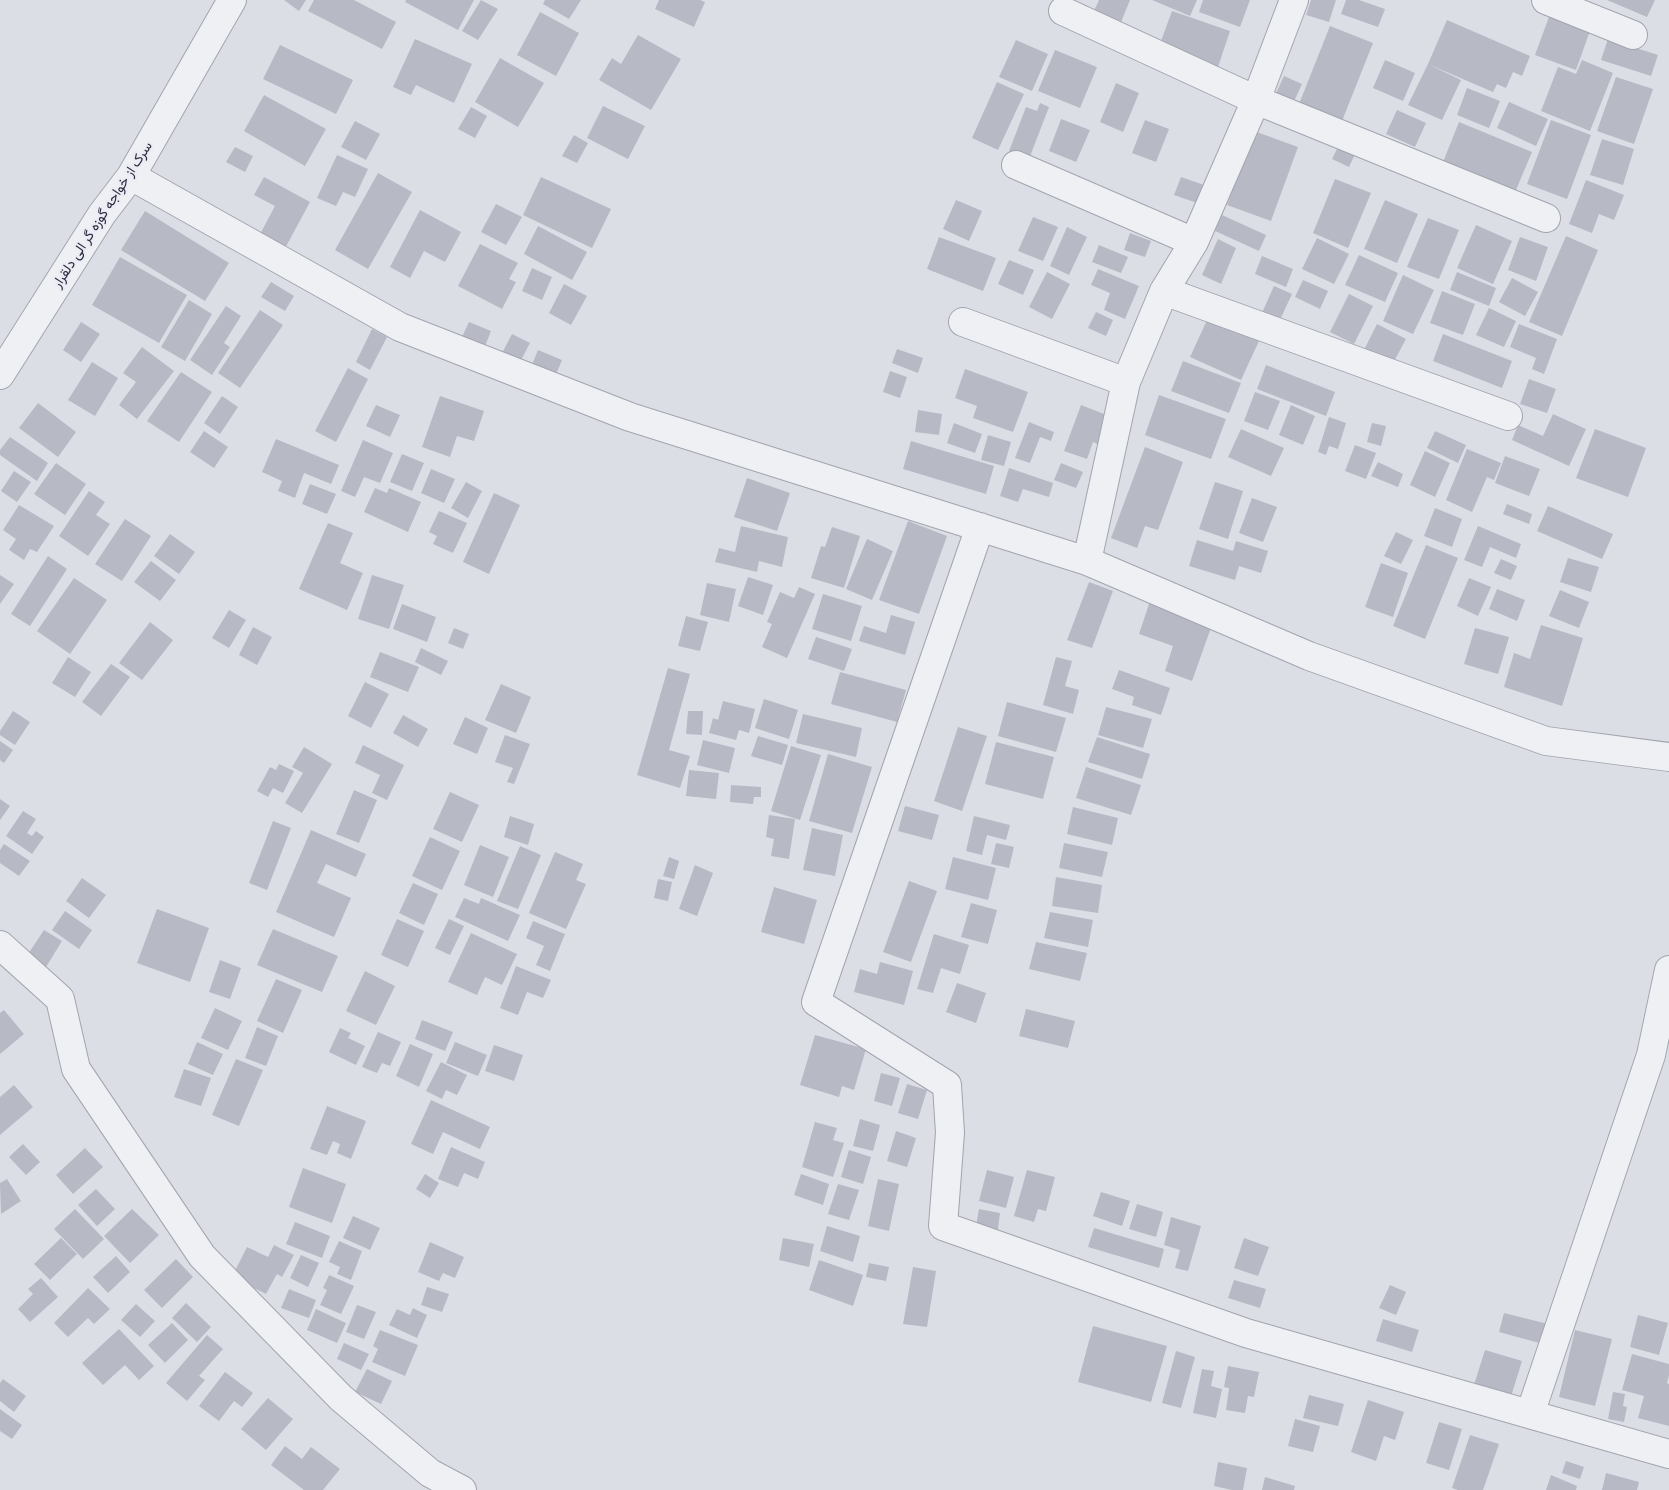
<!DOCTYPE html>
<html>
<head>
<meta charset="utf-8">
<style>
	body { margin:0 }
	canvas { display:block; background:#dcdee6 }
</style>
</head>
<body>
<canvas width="1669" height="1490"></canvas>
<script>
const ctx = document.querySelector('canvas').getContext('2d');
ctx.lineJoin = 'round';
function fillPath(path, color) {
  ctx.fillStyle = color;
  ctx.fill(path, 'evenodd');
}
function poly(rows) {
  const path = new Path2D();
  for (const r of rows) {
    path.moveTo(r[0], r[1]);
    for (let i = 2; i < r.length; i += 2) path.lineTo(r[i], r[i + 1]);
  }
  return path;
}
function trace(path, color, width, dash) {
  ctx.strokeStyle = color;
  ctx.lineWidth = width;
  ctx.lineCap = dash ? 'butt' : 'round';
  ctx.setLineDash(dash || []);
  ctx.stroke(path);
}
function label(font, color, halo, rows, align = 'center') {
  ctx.font = font + ' "Roboto Condensed",Vazirmatn,sans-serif';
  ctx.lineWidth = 5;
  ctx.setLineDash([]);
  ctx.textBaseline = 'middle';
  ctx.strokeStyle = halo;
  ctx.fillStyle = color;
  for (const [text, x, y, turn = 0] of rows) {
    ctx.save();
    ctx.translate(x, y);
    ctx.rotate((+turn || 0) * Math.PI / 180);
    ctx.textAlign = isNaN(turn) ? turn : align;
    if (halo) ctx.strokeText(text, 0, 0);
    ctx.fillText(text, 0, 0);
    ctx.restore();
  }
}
const building = poly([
	[284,0,306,0,299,11],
	[314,0,354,0,396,22,382,49,308,11],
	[406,0,474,0,458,30,405,2],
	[481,0,498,9,478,40,462,31],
	[545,0,581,0,569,19,543,4],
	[659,0,700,0,705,2,694,27,655,9],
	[1099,0,1130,0,1121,22,1094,11],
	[1152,0,1197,0,1190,16],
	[1203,0,1250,0,1240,27,1199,12],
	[1311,0,1336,0,1329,22,1306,15],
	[1346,0,1359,0,1385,9,1378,27,1341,14],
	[1607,0,1655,0,1647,17],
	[1172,11,1230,31,1217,70,1158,49],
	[540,12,579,33,556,76,517,55],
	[1550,14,1591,28,1576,70,1535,55],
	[1447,20,1530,56,1522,76,1513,72,1506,88,1497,84,1493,92,1428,64],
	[1330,26,1373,43,1342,121,1299,104],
	[638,35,681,59,651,110,599,80,612,58,621,64],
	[415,39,472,64,454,103,416,85,411,95,393,87],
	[1608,39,1658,55,1651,76,1601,60],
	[1016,40,1048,54,1032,91,999,77],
	[280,45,353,80,336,114,263,79],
	[1055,50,1097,67,1080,108,1038,91],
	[500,58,544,83,518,127,475,102],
	[1385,60,1415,73,1403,101,1373,88],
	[1582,60,1613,73,1590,131,1541,111,1558,67,1576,74],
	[1428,64,1461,80,1442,120,1408,105],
	[1284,76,1302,84,1291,108,1273,100],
	[1616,77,1653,89,1634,144,1597,131],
	[997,82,1024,94,998,150,972,138],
	[1116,83,1139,93,1123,132,1100,122],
	[1467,88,1500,101,1489,128,1457,115],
	[264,95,326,129,305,166,244,131],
	[1509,102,1548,119,1536,146,1497,128],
	[1040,103,1049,107,1029,159,1009,151,1026,107,1037,111],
	[603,106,645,126,628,159,587,138],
	[471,107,487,116,475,138,458,129],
	[1397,110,1426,123,1415,147,1386,134],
	[1061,119,1090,130,1076,162,1049,151],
	[1145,120,1169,129,1156,162,1132,153],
	[1551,120,1591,135,1567,199,1527,184],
	[355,121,380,134,366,160,341,147],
	[1459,122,1532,152,1516,190,1443,162],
	[1254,131,1298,147,1271,221,1227,205],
	[574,135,588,143,577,163,562,156],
	[1602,139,1634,149,1623,185,1590,175],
	[1340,143,1356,152,1349,167,1332,159],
	[235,147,253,156,245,172,226,162],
	[337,155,368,169,355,197,343,192,336,206,317,198],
	[378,173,412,192,368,269,335,250],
	[264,177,310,202,283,252,258,238,275,206,254,195],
	[541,177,611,209,592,248,523,215],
	[1181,177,1207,186,1200,204,1174,195],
	[1335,179,1371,193,1348,248,1313,233],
	[1586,180,1624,195,1614,220,1599,214,1592,233,1569,224],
	[956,200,982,211,969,241,943,229],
	[1385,200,1418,214,1397,263,1364,249],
	[496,204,522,217,506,245,481,232],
	[420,210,461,232,445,262,424,251,410,278,390,267],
	[145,211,229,263,205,301,121,250],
	[1222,215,1266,235,1259,251,1215,231],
	[1033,217,1058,227,1043,261,1018,251],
	[1428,218,1459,230,1439,279,1407,267],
	[1476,225,1512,241,1493,284,1457,268],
	[538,226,587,252,572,280,524,254],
	[1067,227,1087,237,1069,275,1050,266],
	[1130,233,1151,241,1145,257,1124,250],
	[1566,236,1598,250,1562,336,1529,322],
	[939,237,996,258,983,291,927,269],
	[1520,237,1548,247,1536,281,1508,270],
	[1317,238,1349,254,1334,284,1302,269],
	[1218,239,1236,248,1221,284,1202,275],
	[480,244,518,263,509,279,516,282,502,309,458,286],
	[1099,245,1128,257,1121,273,1092,262],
	[1359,255,1398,273,1385,302,1345,285],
	[1262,256,1293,269,1286,287,1255,274],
	[120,257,187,295,159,343,92,305],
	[1009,260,1034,270,1023,295,998,284],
	[532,268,552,277,542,300,522,291],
	[1098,269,1139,286,1125,319,1104,310,1110,293,1091,285],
	[1047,272,1070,284,1052,319,1029,307],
	[1457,272,1496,288,1489,306,1450,290],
	[1403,275,1434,290,1413,334,1383,321],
	[1512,278,1538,292,1525,316,1499,302],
	[1303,280,1328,291,1320,309,1295,297],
	[271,282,294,296,285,311,261,297],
	[564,284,587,296,571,325,549,313],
	[1274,286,1292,294,1279,322,1261,315],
	[1442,291,1475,304,1463,335,1430,323],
	[1349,294,1373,306,1354,344,1330,332],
	[189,300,212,314,185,361,161,347],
	[226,306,241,316,224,343,230,347,212,375,190,360],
	[1489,308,1516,321,1504,347,1476,335],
	[260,310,283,325,240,388,218,373],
	[1096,312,1113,320,1106,336,1088,328],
	[1208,318,1259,341,1241,380,1190,357],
	[81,322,100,334,81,362,63,350],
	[469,322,491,331,485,346,462,337],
	[1377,324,1406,339,1391,367,1363,352],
	[1519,324,1557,339,1544,374,1532,369,1536,358,1510,347],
	[372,329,387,337,370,370,356,362],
	[512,334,530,343,519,364,501,355],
	[1443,334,1512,361,1502,388,1433,361],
	[142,347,174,371,137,419,119,405,136,382,123,373],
	[897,349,923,358,918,373,892,363],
	[538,350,562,360,555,377,531,367],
	[1183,361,1241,383,1229,413,1171,391],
	[92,362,118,378,95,416,68,400],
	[1266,365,1335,392,1326,416,1257,389],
	[348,368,368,379,336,442,315,431],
	[965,369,1028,392,1013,432,973,418,977,406,955,398],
	[890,371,907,377,900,398,883,392],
	[181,372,212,392,179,442,147,421],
	[1529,379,1556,389,1547,413,1520,404],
	[1255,392,1280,401,1268,430,1244,421],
	[1159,395,1226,419,1211,459,1145,435],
	[222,396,238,407,220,434,204,423],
	[440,396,484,411,474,441,457,436,450,457,422,447],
	[38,403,76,432,58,457,19,428],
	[376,405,400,415,390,437,366,426],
	[1081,405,1112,417,1102,446,1093,442,1087,459,1064,451],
	[1291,405,1315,416,1303,445,1279,435],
	[918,410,942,414,939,435,915,432],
	[1553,414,1586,429,1569,466,1512,440,1518,425,1543,436],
	[1329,417,1346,423,1338,449,1329,446,1326,455,1318,452],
	[1029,422,1054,432,1051,441,1040,437,1030,463,1015,458],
	[954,423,982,434,975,453,947,443],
	[1372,423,1386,426,1381,446,1367,442],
	[1241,429,1284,448,1271,476,1228,457],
	[1595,429,1646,448,1628,497,1576,478],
	[204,431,228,447,214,468,190,452],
	[1435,431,1466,445,1458,463,1427,448],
	[988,435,1011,442,1004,466,981,460],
	[10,437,48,463,37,481,0,455,0,450],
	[276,439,339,465,331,484,304,473,295,498,278,491,282,481,262,472],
	[363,440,393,453,380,483,364,477,355,497,341,491],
	[911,441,994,466,986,494,903,469],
	[1355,445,1376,453,1366,479,1345,471],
	[1145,447,1183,462,1158,530,1145,526,1137,548,1111,538],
	[1467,449,1501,463,1494,480,1487,477,1472,512,1446,500],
	[1425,451,1450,463,1435,497,1410,485],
	[402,454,424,463,412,491,390,482],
	[1505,456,1540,469,1529,496,1495,483],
	[1378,462,1403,474,1398,487,1371,476],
	[56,463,86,484,65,515,34,494],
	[1061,463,1083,472,1076,488,1054,480],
	[1009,468,1053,483,1049,497,1023,489,1018,502,1000,496],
	[431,469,455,479,444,503,421,493],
	[14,471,31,482,17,502,1,491],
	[747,478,790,493,777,531,734,517],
	[466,482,482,491,468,518,451,508],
	[1215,482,1243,491,1228,539,1199,529],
	[310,484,336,494,327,514,302,504],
	[375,488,387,493,389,488,421,502,408,532,364,512],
	[89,491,105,502,96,515,110,524,88,556,59,536],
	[494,493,520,505,489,574,463,562],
	[1252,498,1277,507,1263,542,1239,533],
	[1507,504,1532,514,1529,524,1503,514],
	[19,505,54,526,37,552,30,549,24,560,9,550,16,539,3,530],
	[1548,506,1613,534,1602,559,1537,531],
	[1435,508,1462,519,1452,547,1424,536],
	[439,511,467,523,453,553,433,544,437,536,429,532],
	[125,519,151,536,122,581,95,564],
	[908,521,947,536,919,614,879,600],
	[328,523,353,533,340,563,363,573,347,610,299,589],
	[741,526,788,537,782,567,759,561,757,572,715,562,719,548,735,552],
	[1478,526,1521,544,1516,558,1490,547,1482,567,1464,560],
	[832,527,860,536,844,588,811,578,821,546,825,547],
	[1396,532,1413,540,1401,564,1384,556],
	[170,534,195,552,179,574,154,556],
	[867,539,893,551,872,600,846,589],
	[1197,540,1233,551,1236,541,1268,551,1261,573,1239,566,1235,580,1189,566],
	[1426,545,1458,558,1425,639,1393,626],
	[48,556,67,569,30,626,11,614],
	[1568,558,1599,567,1591,592,1560,582],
	[1501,559,1517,566,1511,580,1494,573],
	[151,561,176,580,160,601,134,582],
	[1381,563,1408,573,1393,617,1365,607],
	[0,575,14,584,0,604],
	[372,575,404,585,389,629,358,619],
	[748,577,773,585,763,615,738,606],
	[74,578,107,600,70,654,37,631],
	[1469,578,1491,587,1478,616,1457,606],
	[1089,582,1113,591,1092,648,1067,640],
	[707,583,736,589,729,622,700,615],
	[799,587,815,594,787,658,762,647,772,624,767,622,780,592,794,598],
	[1497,589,1525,600,1517,621,1489,609],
	[1560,590,1589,602,1579,628,1549,616],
	[823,594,862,606,851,641,812,629],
	[1150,601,1213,622,1192,681,1165,671,1173,646,1139,634],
	[402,604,436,617,427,642,393,629],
	[229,610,246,620,229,648,212,638],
	[891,615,915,622,905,655,859,641,864,626,886,633],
	[686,616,708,622,700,651,678,646],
	[150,622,173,640,142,680,119,663],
	[1541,625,1583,638,1562,706,1504,687,1514,653,1530,659],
	[253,627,272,637,257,665,239,655],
	[454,628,469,634,463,649,448,643],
	[1475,628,1509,637,1498,674,1464,664],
	[816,637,852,649,844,671,808,659],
	[421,648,448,661,441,675,415,662],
	[380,652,419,667,408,692,370,677],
	[68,657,91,672,75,697,52,683],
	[1056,657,1072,661,1065,686,1079,690,1073,714,1043,705],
	[111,664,130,677,101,716,82,702],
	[668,668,690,674,669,750,690,756,680,788,637,775],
	[1119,670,1170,688,1161,715,1132,705,1134,697,1112,689],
	[840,672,906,690,897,722,831,704],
	[365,682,389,694,371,728,348,716],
	[501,684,531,697,516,733,485,720],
	[764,699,798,710,789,739,755,728],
	[723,701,755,709,749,733,739,730,736,740,709,733,713,718,718,720],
	[1007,702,1066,718,1056,752,998,736],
	[1106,707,1152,719,1143,748,1098,735],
	[13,711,30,722,15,745,0,735,0,731],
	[688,711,703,711,702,735,686,734],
	[803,714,862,728,856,757,796,743],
	[403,715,428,729,418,747,393,733],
	[465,717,488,728,477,754,453,744],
	[958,727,987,736,962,811,934,801],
	[505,735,530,744,514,784,507,782,513,768,495,762],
	[758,736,788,745,782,765,751,756],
	[1097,737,1150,754,1142,779,1088,762],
	[703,740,735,748,729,773,697,765],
	[0,741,13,750,4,763,0,760],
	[996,742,1054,757,1043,799,985,784],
	[363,745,404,765,387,800,372,793,380,775,355,763],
	[791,746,821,755,800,820,771,811],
	[304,747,332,764,302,813,285,803,303,773,292,767],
	[828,754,872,767,852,833,809,821],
	[279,764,294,771,283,793,273,788,268,797,257,791,270,767,276,770],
	[1086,767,1141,785,1131,815,1076,798],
	[689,770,719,773,716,799,686,796],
	[731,785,761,787,761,797,754,797,753,804,730,802],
	[354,790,377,800,359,843,336,834],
	[450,792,479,805,462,842,433,829],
	[0,799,10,806,0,820],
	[905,806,939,815,932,840,898,831],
	[1073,807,1118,818,1112,845,1067,834],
	[23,811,36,819,27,833,32,836,36,831,44,837,32,854,6,836],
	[769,815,795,819,789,859,771,856,774,839,766,837],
	[510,816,534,824,528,845,504,837],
	[974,816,1010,825,1006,840,987,835,982,855,966,851],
	[273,821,291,828,267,890,249,883],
	[812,828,843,835,835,876,803,870],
	[311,830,366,854,356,877,326,864,317,883,351,898,334,937,276,912],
	[430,837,460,851,442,890,412,876],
	[996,843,1014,847,1009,868,991,864],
	[1064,843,1108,852,1102,877,1059,868],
	[4,844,30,861,19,876,0,863,0,850],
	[480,845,509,857,493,897,464,885],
	[520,846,541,855,518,909,497,901],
	[555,852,583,864,576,880,586,884,566,929,529,913],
	[669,857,679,861,674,879,663,876],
	[953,857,996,868,988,900,945,889],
	[695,865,713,873,697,916,679,909],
	[1056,877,1102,885,1098,913,1052,906],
	[82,878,106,895,89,918,66,901],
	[658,879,672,882,668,901,654,898],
	[909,881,937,891,911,962,883,952],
	[413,883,438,894,424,925,399,913],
	[774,887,817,900,804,944,761,932],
	[464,898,479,904,481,898,520,915,508,941,455,917],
	[971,903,997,910,988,944,961,937],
	[157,909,209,928,190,982,137,963],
	[65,911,92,930,79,949,52,930],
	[1050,912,1093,920,1088,947,1044,938],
	[397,919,424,931,408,967,381,955],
	[449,919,464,926,450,955,435,948],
	[533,921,565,934,550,971,536,965,544,946,526,938],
	[273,929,338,956,322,992,257,965],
	[44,930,62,941,43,972,24,960],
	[471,933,517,954,502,985,485,977,477,995,448,982],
	[934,934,969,945,960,974,941,968,933,993,917,989],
	[1036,942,1087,953,1080,981,1029,969],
	[220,960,241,968,230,999,209,992],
	[880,962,913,971,904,1005,854,992,860,969,877,974],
	[516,966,551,980,543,998,527,992,518,1015,500,1008],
	[365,971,395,986,376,1025,346,1011],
	[276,979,302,990,283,1033,257,1021],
	[957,983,986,993,976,1023,946,1012],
	[215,1008,242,1021,228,1050,201,1038],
	[1026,1009,1075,1021,1068,1048,1019,1036],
	[4,1010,24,1034,0,1054,0,1013],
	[422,1020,453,1032,445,1051,415,1039],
	[257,1027,278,1036,266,1066,245,1058],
	[340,1028,351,1033,348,1038,365,1046,356,1065,329,1052],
	[378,1032,401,1042,390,1066,382,1063,377,1073,362,1067],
	[815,1035,866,1049,854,1090,842,1086,839,1097,800,1085],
	[197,1042,223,1054,213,1075,188,1064],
	[455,1042,487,1055,478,1076,446,1063],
	[410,1044,433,1054,419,1087,396,1076],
	[494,1045,523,1055,514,1081,485,1071],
	[236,1059,263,1070,239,1126,212,1115],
	[441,1062,467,1075,457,1095,446,1090,442,1099,426,1091],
	[184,1069,211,1078,201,1106,174,1097],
	[881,1073,900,1078,892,1106,874,1101],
	[907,1084,927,1090,918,1119,898,1113],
	[14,1085,33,1107,0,1135,0,1097],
	[431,1100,490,1127,480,1149,443,1132,433,1154,411,1144],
	[327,1106,366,1121,351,1159,337,1153,340,1144,333,1141,327,1155,310,1149],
	[860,1119,880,1125,873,1151,853,1146],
	[815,1122,837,1128,833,1140,844,1143,833,1177,802,1167],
	[896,1131,916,1138,907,1167,887,1161],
	[23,1144,40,1162,26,1175,9,1157],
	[451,1147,485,1162,478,1179,464,1173,458,1187,438,1179],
	[85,1148,103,1167,73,1194,56,1175],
	[849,1150,871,1157,863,1184,841,1177],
	[303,1168,346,1184,332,1223,289,1207],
	[987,1170,1014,1177,1006,1208,979,1201],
	[1027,1170,1055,1177,1046,1211,1038,1209,1034,1222,1014,1216],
	[425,1174,439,1183,430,1198,416,1189],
	[801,1174,829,1184,823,1205,794,1195],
	[7,1179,21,1201,1,1214,0,1183],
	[878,1179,899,1184,889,1231,868,1226],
	[838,1184,859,1190,849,1220,828,1214],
	[96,1189,115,1209,97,1226,78,1205],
	[1101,1192,1130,1201,1122,1226,1093,1216],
	[1137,1204,1163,1212,1156,1237,1129,1229],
	[75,1209,104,1239,83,1259,54,1229],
	[132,1209,159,1235,130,1263,104,1236],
	[979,1209,1000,1213,997,1236,975,1232],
	[353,1216,380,1228,370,1250,343,1238],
	[1171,1217,1201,1226,1188,1271,1175,1268,1180,1250,1164,1245],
	[295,1222,330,1236,322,1258,286,1244],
	[827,1226,860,1236,853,1262,820,1251],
	[1094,1228,1164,1249,1159,1268,1088,1247],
	[61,1238,77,1254,50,1280,34,1264],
	[783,1238,814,1244,809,1267,779,1260],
	[1244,1238,1269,1247,1258,1276,1234,1268],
	[339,1241,362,1251,351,1280,337,1274,340,1267,329,1262],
	[430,1242,464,1257,455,1278,443,1273,439,1281,418,1272],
	[274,1245,294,1255,282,1277,277,1274,266,1294,232,1277,247,1247,268,1257],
	[301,1255,319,1263,308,1287,290,1278],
	[116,1256,130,1272,108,1293,93,1277],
	[176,1259,193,1277,162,1308,144,1290],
	[819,1260,863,1275,853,1306,809,1290],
	[869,1263,889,1267,886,1281,866,1277],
	[913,1267,936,1271,927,1327,903,1324],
	[329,1275,354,1286,341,1314,320,1305,327,1290,323,1288],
	[41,1278,58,1297,30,1322,18,1309,33,1294,28,1289],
	[1234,1280,1266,1289,1260,1308,1228,1298],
	[1390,1285,1406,1292,1396,1315,1379,1308],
	[427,1287,449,1294,442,1312,421,1305],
	[88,1288,110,1309,94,1324,88,1318,68,1337,54,1323],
	[289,1289,316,1300,309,1318,281,1308],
	[186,1303,211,1327,197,1342,172,1318],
	[136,1304,155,1321,140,1337,121,1320],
	[357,1305,376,1312,364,1339,346,1332],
	[413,1308,427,1315,417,1338,389,1325,397,1309,410,1315],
	[316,1309,346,1323,337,1343,307,1330],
	[1504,1313,1548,1324,1543,1344,1499,1332],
	[1638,1315,1668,1323,1659,1355,1630,1347],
	[1383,1319,1419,1330,1412,1352,1376,1341],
	[172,1323,188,1340,165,1363,148,1345],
	[1093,1326,1167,1346,1151,1402,1078,1382],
	[119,1329,154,1366,139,1380,125,1365,103,1385,82,1363],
	[380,1330,418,1345,405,1376,372,1362,378,1349,373,1346],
	[1575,1330,1612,1339,1595,1406,1559,1397],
	[207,1335,223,1349,199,1376,205,1380,187,1401,166,1383],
	[344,1343,369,1354,361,1370,337,1359],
	[1485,1350,1522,1361,1510,1400,1473,1388],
	[1176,1351,1195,1357,1181,1408,1162,1403],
	[1632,1354,1669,1364,1669,1375,1667,1383,1669,1384,1669,1426,1638,1418,1644,1396,1622,1390],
	[1228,1366,1259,1372,1254,1397,1248,1396,1245,1413,1226,1410,1229,1388,1224,1387],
	[367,1369,392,1381,381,1404,355,1392],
	[1202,1369,1214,1371,1211,1386,1222,1389,1216,1418,1193,1413],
	[225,1372,253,1393,242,1407,234,1401,219,1421,199,1406],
	[3,1379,26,1396,14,1412,0,1401,0,1383],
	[1613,1392,1625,1394,1623,1406,1627,1407,1624,1422,1608,1419],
	[1309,1395,1344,1404,1338,1426,1303,1418],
	[268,1398,293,1419,266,1450,241,1429],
	[1368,1400,1404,1412,1395,1440,1384,1436,1376,1461,1351,1452],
	[0,1409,22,1425,12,1439,0,1431],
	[1295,1419,1320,1426,1313,1452,1288,1446],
	[1439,1422,1462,1429,1449,1470,1426,1463],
	[1470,1435,1499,1444,1483,1490,1458,1490,1452,1488],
	[285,1446,302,1459,311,1447,340,1469,323,1490,304,1490,271,1465],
	[1566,1461,1584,1467,1580,1479,1562,1473],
	[1218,1462,1247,1468,1243,1490,1232,1490,1214,1486],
	[1606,1473,1639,1482,1637,1490,1602,1490],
	[1551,1475,1577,1486,1576,1490,1546,1490],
	[1265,1477,1295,1486,1294,1490,1262,1490]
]);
const minor = poly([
	[1546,0,1633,35],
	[1063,11,1256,100,1546,218],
	[1016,165,1194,242],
	[131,176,400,327,630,417,1087,561,1309,656,1546,741,1669,757],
	[1164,291,1508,416],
	[963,322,1126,382],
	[0,375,102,214,131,176,232,0],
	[980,527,816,1002,947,1085,950,1133,943,1226,1246,1333,1669,1454],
	[1087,561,1126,382,1164,291,1194,242,1256,100,1294,0],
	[0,945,60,999,76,1069,202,1256,341,1398,430,1473,462,1490],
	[1530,1414,1651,1055,1669,970]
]);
const streetNames = [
	["سرک از خواجه گوزه گر الی دلقرار",103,215,-57]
];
fillPath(building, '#b7b9c5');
trace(minor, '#a2a4af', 30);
trace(minor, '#eff0f4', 28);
label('14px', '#272a3b', '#ecedf4', streetNames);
</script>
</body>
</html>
